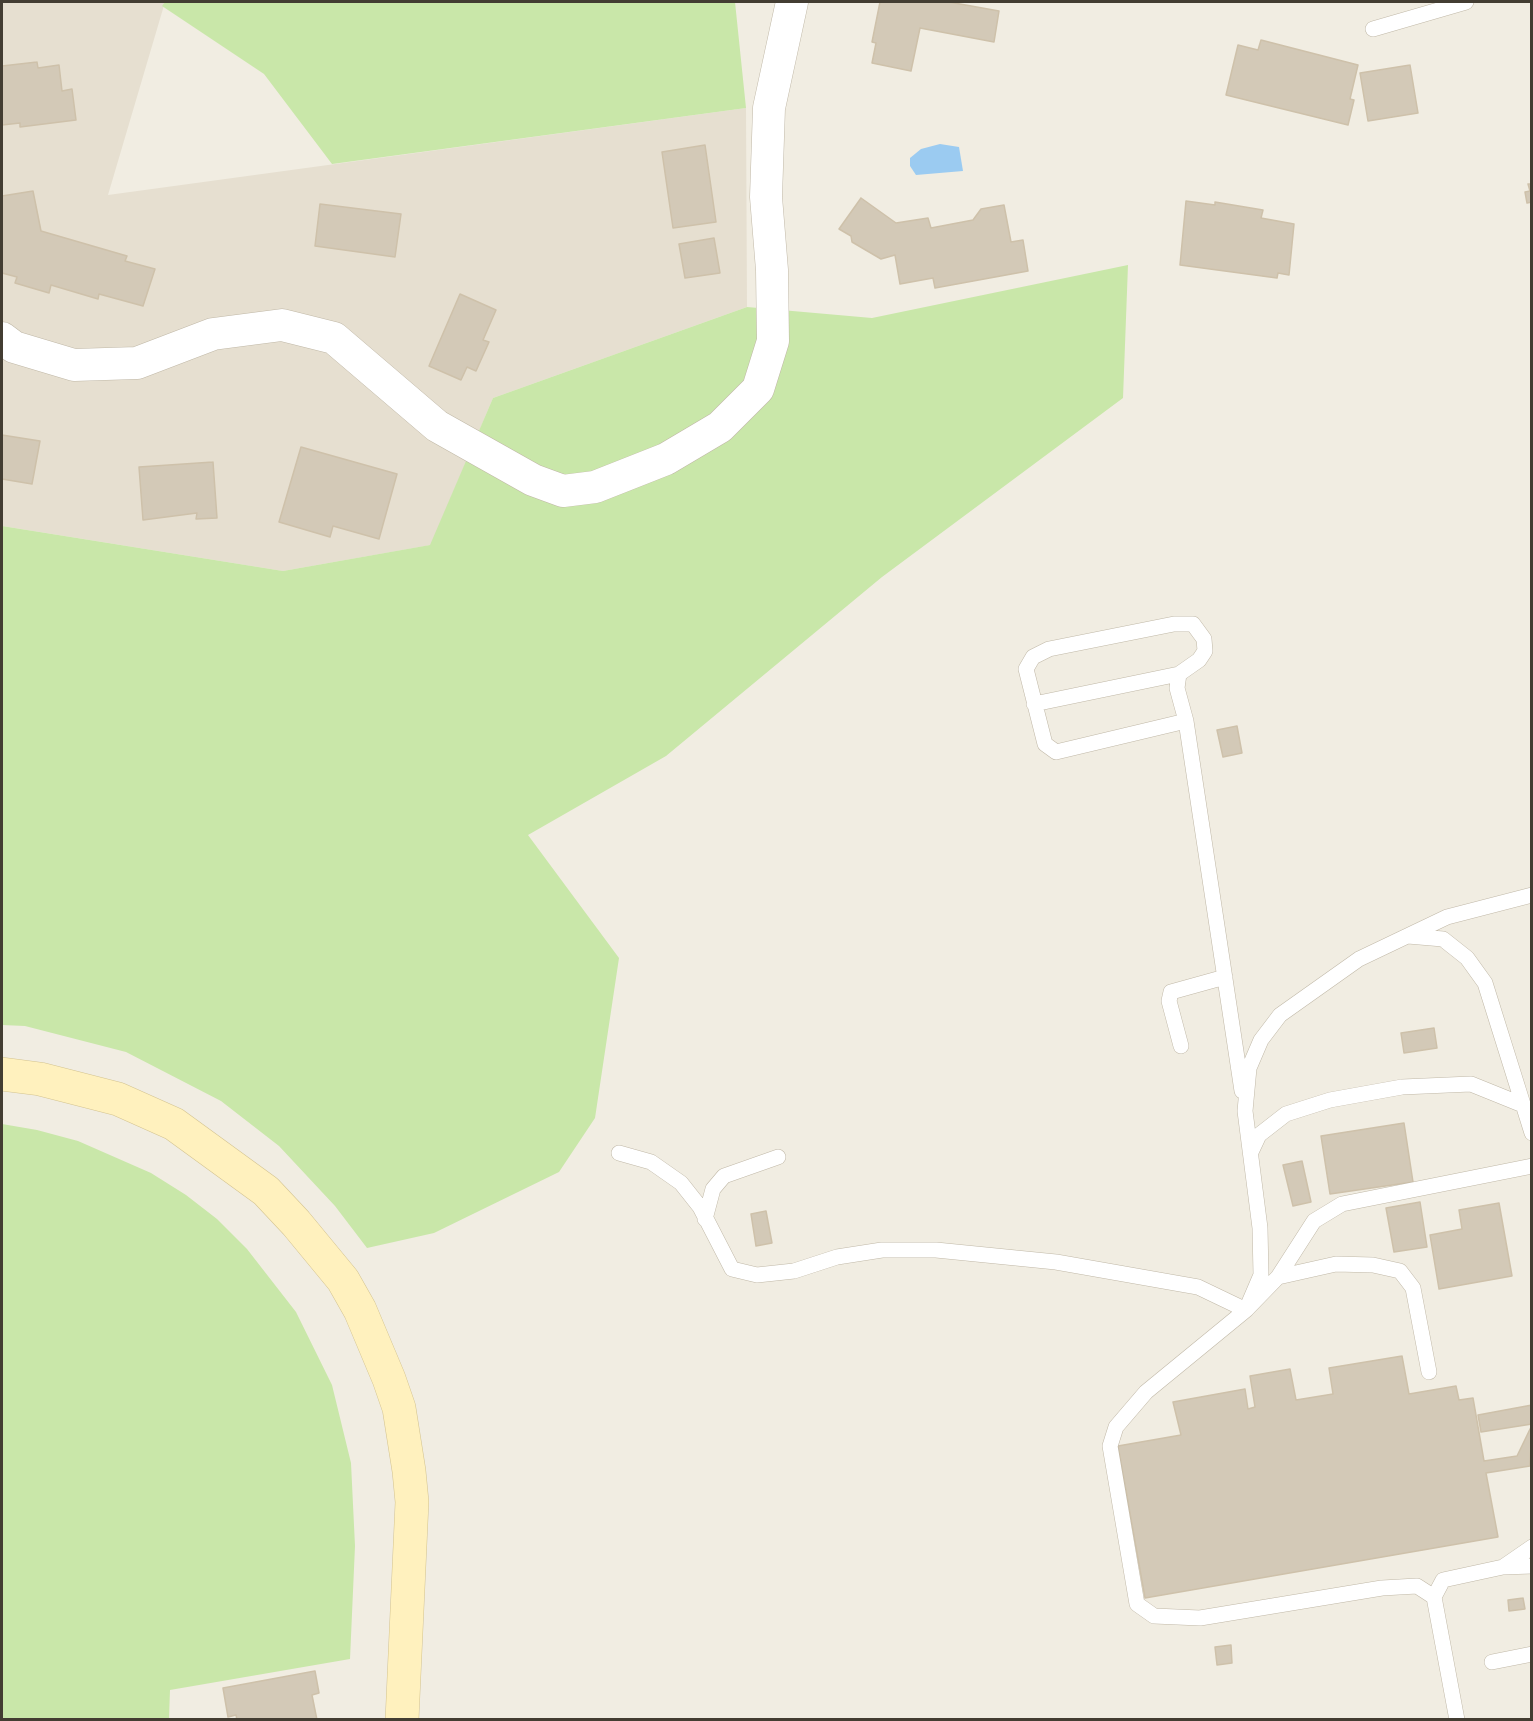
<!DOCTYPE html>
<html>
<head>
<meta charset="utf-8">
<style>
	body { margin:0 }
	#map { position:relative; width:1533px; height:1721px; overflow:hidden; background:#f1ede2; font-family:Inter,sans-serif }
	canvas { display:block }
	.frame { position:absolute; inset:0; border:3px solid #433d32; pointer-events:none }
</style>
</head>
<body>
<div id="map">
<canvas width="1533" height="1721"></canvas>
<div class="frame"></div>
</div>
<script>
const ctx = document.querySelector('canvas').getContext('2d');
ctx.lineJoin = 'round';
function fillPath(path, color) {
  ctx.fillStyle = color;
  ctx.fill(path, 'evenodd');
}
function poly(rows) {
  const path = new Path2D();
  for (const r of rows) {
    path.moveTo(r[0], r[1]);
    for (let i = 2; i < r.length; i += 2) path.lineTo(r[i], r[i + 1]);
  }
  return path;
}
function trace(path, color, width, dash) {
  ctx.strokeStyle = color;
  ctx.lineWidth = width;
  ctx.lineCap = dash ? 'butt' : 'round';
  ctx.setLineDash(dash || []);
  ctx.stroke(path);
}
const residential = poly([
	[2,2,165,2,108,195,746,108,747,307,493,398,431,545,283,571,2,526]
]);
const green = poly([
	[165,2,735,2,746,108,332,164,264,74,162,6],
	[1128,265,1123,398,882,577,666,756,528,835,619,958,595,1118,559,1172,434,1233,367,1248,335,1206,279,1146,221,1101,126,1052,25,1026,2,1025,2,526,283,571,430,545,493,398,747,307,872,318],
	[2,1124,37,1130,78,1141,151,1173,186,1195,217,1219,247,1249,296,1312,332,1385,351,1463,355,1546,350,1659,170,1690,169,1719,2,1719]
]);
const water = poly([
	[940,144,959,147,963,171,916,175,910,166,910,158,921,149]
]);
const building = poly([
	[880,2,949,2,999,11,994,42,920,28,911,71,872,63,876,43,872,42,880,2],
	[1261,40,1358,65,1350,99,1354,100,1348,125,1226,95,1238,45,1258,50,1261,40],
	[37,62,38,68,59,65,62,91,72,89,76,120,20,127,20,123,2,125,2,66,37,62],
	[1410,65,1418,113,1368,121,1360,73,1410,65],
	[705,145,716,222,673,228,662,152,705,145],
	[1528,184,1532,184,1532,202,1527,203,1525,192,1530,191,1528,184],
	[33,191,41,231,127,256,125,261,155,269,143,306,99,294,98,299,51,285,49,293,15,283,17,277,2,273,2,196,33,191],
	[861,198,896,223,928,218,931,228,973,220,981,209,1004,205,1011,242,1023,240,1028,271,935,288,933,278,900,284,895,255,881,259,852,242,851,236,839,229,861,198],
	[1186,201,1215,205,1215,202,1263,210,1261,218,1294,224,1289,275,1278,273,1277,278,1180,265,1186,201],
	[320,204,401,214,395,257,315,246,320,204],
	[714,238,720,273,685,278,679,244,714,238],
	[460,294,496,310,483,340,489,342,476,371,467,367,461,380,429,366,460,294],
	[2,435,40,441,32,484,2,479,2,435],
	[301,447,397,474,379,539,333,526,330,537,279,522,301,447],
	[213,462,217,518,196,519,197,513,143,520,139,467,213,462],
	[1237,726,1242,753,1223,757,1217,730,1237,726],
	[1434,1028,1437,1048,1404,1053,1401,1033,1434,1028],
	[1404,1123,1413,1182,1330,1194,1321,1136,1404,1123],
	[1302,1161,1311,1202,1293,1206,1283,1165,1302,1161],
	[1420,1202,1427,1247,1394,1252,1386,1208,1420,1202],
	[1499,1203,1512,1276,1439,1289,1430,1235,1462,1229,1459,1210,1499,1203],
	[766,1211,772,1243,756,1246,751,1214,766,1211],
	[1402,1356,1409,1394,1456,1386,1459,1400,1473,1398,1484,1461,1517,1456,1532,1425,1530,1466,1486,1473,1498,1537,1145,1598,1118,1446,1181,1435,1173,1402,1245,1389,1248,1409,1255,1407,1250,1376,1290,1369,1296,1400,1333,1394,1329,1368,1402,1356],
	[1532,1405,1532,1424,1481,1432,1478,1415,1532,1405],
	[1523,1598,1525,1609,1509,1611,1508,1600,1523,1598],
	[1231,1645,1232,1663,1217,1665,1215,1647,1231,1645],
	[315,1671,319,1693,312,1695,317,1720,237,1720,236,1715,228,1717,223,1688,315,1671]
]);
const service = poly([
	[1373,29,1466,2],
	[1034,704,1179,674],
	[1186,721,1177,688,1179,674,1199,660,1205,651,1204,639,1193,624,1174,624,1049,649,1033,657,1026,669,1045,744,1056,752,1186,721,1242,1091],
	[1408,936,1443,939,1467,958,1485,983,1532,1133],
	[1181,1046,1169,1001,1171,992,1225,977],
	[1251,1152,1259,1135,1286,1114,1330,1100,1402,1087,1471,1084,1523,1105],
	[619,1153,651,1162,681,1183,700,1207,732,1269,757,1275,794,1271,837,1257,882,1250,936,1250,1056,1262,1198,1287,1246,1310,1278,1277,1336,1264,1373,1265,1400,1271,1413,1288,1429,1372],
	[705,1219,713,1189,724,1176,778,1157],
	[1278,1277,1314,1221,1342,1204,1532,1166],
	[1503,1567,1532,1566],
	[1434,1597,1443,1580,1503,1567,1532,1547],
	[1492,1662,1532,1654],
	[1457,1720,1434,1597,1417,1586,1382,1588,1200,1618,1154,1616,1137,1604,1110,1446,1116,1427,1146,1392,1246,1310,1261,1275,1260,1228,1245,1111,1249,1068,1261,1040,1280,1015,1359,959,1447,917,1532,895]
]);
const minor = poly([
	[2,338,14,347,74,365,137,363,213,334,282,325,334,338,437,426,533,480,563,491,595,487,666,459,720,427,758,389,773,341,772,270,766,197,769,108,792,2]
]);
const secondary = poly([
	[2,1074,40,1079,118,1099,174,1124,266,1191,296,1223,343,1280,360,1310,389,1379,399,1408,409,1471,412,1502,402,1720]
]);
fillPath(residential, '#e6dfd0');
fillPath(green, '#c9e7a9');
fillPath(water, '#9bcbf1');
fillPath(building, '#d3c9b7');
trace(building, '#cec1aa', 1.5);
trace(service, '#c0b8a7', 16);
trace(minor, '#c0b8a7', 33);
trace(secondary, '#d3c390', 34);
trace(service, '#fff', 15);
trace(minor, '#fff', 32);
trace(secondary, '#fff1be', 33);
</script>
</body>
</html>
